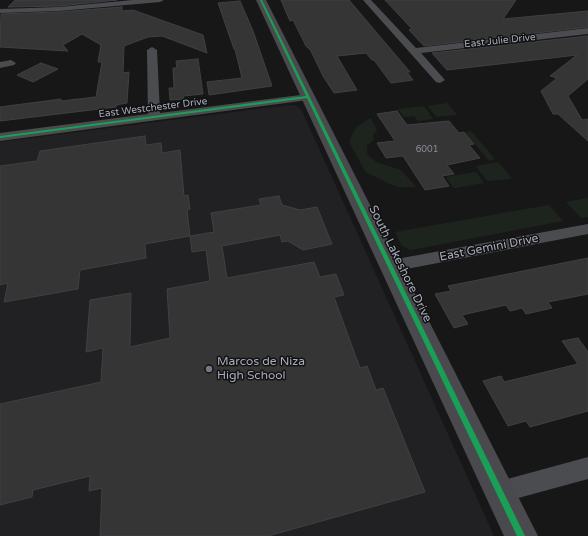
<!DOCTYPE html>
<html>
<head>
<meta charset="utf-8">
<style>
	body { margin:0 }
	canvas { display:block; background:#171717 }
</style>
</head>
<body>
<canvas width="588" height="536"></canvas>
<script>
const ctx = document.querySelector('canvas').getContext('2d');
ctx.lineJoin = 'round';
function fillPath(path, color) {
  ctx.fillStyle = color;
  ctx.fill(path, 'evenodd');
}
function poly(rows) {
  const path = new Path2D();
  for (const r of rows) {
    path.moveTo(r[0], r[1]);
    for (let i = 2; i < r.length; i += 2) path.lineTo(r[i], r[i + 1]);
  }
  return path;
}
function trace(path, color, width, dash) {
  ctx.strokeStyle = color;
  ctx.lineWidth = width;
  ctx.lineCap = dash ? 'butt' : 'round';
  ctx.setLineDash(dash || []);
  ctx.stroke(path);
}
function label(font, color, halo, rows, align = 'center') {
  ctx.font = font + ' "Varela Round",sans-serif';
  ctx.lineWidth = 3;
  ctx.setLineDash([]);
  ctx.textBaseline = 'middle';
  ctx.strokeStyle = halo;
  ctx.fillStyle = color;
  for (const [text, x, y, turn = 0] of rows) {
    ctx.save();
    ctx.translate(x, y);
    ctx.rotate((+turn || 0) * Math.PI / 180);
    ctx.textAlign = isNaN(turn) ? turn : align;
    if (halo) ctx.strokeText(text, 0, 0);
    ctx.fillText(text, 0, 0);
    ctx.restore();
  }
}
const built = poly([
	[289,105,297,106,302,111,494,536,0,536,0,142]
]);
const green = poly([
	[447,103,457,114,456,115,436,117,428,106],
	[424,106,433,119,418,121,414,116,404,117,398,109],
	[371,118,377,130,373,135,374,140,367,145,367,154,376,162,401,170,416,187,398,187,388,183,366,172,364,169,349,142,356,127],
	[470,131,472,132,495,159,489,161,465,132],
	[498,162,511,177,510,179,487,181,476,166],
	[476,172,484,183,454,188,446,177],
	[588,198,588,217,581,218,566,202],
	[549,205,563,221,411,250,402,246,395,232]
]);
const building = poly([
	[15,0,117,0,59,6,8,7,15,0],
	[281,0,349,0,410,72,407,72,413,80,391,83,374,60,372,60,366,53,337,56,357,90,334,93,323,76,311,51,306,46,293,20,290,21,281,0],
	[385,0,516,0,503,19,588,11,588,27,424,46,409,30,412,29,385,0],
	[240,1,253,31,272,86,209,95,207,82,242,78,235,49,234,49,218,3,240,1],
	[122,7,122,11,133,10,203,35,207,53,162,36,148,37,124,46,123,73,129,72,127,103,116,105,116,107,0,121,0,107,61,99,61,101,96,97,102,62,98,62,101,45,82,34,63,45,68,51,0,47,1,14,59,12,122,7],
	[588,36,588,79,568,96,582,120,588,119,588,141,558,114,553,114,541,91,557,78,550,76,577,55,447,70,432,53,588,36],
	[198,59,203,94,183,96,184,99,170,100,169,88,174,88,173,68,177,68,176,61,198,59],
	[41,63,58,69,33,82,17,75,41,63],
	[397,111,407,125,449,121,459,133,464,132,474,144,469,145,480,158,447,165,454,174,442,176,449,186,425,190,403,156,386,158,377,143,395,141,377,114,397,111],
	[145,136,146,145,161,143,162,153,180,150,184,196,188,195,190,209,187,210,190,236,145,244,146,258,80,270,78,289,4,302,8,283,0,285,0,166,37,161,40,151,145,136],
	[279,196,282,205,300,210,317,207,332,244,303,250,288,241,282,242,280,235,222,246,227,278,314,262,320,277,336,274,344,295,334,297,360,368,367,366,376,390,383,388,425,492,268,536,100,536,102,488,89,491,90,476,33,490,32,497,0,505,0,404,101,382,103,348,86,352,90,300,131,293,130,347,170,338,167,289,210,281,206,250,192,252,190,236,214,232,211,213,261,205,259,199,279,196],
	[588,258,588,294,548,302,552,308,526,314,522,308,510,311,506,305,462,315,468,324,454,328,435,294,451,291,448,286,588,258],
	[578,338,588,352,588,411,530,427,526,421,508,426,483,381,501,376,504,382,578,364,562,341,578,338]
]);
const street = poly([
	[133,0,164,0,160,2,59,11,0,13,0,9,59,7,133,0],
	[363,0,371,0,416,48,588,28,588,34,421,53,445,80,440,83,436,82,363,0],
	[152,47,157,50,160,113,308,94,313,97,308,100,0,141,0,133,148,114,147,50,152,47],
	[11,60,16,63,14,65,0,68,0,62,11,60],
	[588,224,588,234,391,272,385,270,383,266,385,262,391,260,588,224],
	[588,457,588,479,500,503,492,500,489,492,492,484,500,481,588,457]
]);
const secondary = poly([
	[256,0,266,0,538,536,504,536,256,0]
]);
const cycleway = poly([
	[260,0,262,0,525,536,517,536,307,98,0,138,0,136,306,96,260,0]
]);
const markers = [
	[209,369,4,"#757880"]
];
const farNumbernames = [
	["6001",427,150]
];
const farStreetnames = [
	["East Julie Drive",500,41,-6],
	["East Westchester Drive",153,108,-7]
];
const streetNames = [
	["East Gemini Drive",489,248,-11],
	["South Lakeshore Drive",400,264,64]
];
const poiNames = [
	["Marcos de Niza",217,362],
	["High School",217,376]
];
fillPath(built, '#212123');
fillPath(green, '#1d241e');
fillPath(building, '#353536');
trace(building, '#3f4043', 1);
fillPath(street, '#4b4c50');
fillPath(secondary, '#4a4a4e');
fillPath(cycleway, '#1a9f57');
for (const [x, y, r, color] of markers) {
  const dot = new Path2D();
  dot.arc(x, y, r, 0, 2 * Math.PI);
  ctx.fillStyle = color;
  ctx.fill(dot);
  trace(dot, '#111113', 1.5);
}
label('9px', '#8b8f98', null, farNumbernames);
label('10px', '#a8adb8', '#111113', farStreetnames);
label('12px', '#a8adb8', '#111113', streetNames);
label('12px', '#a8adb8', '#111113', poiNames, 'left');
</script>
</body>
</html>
